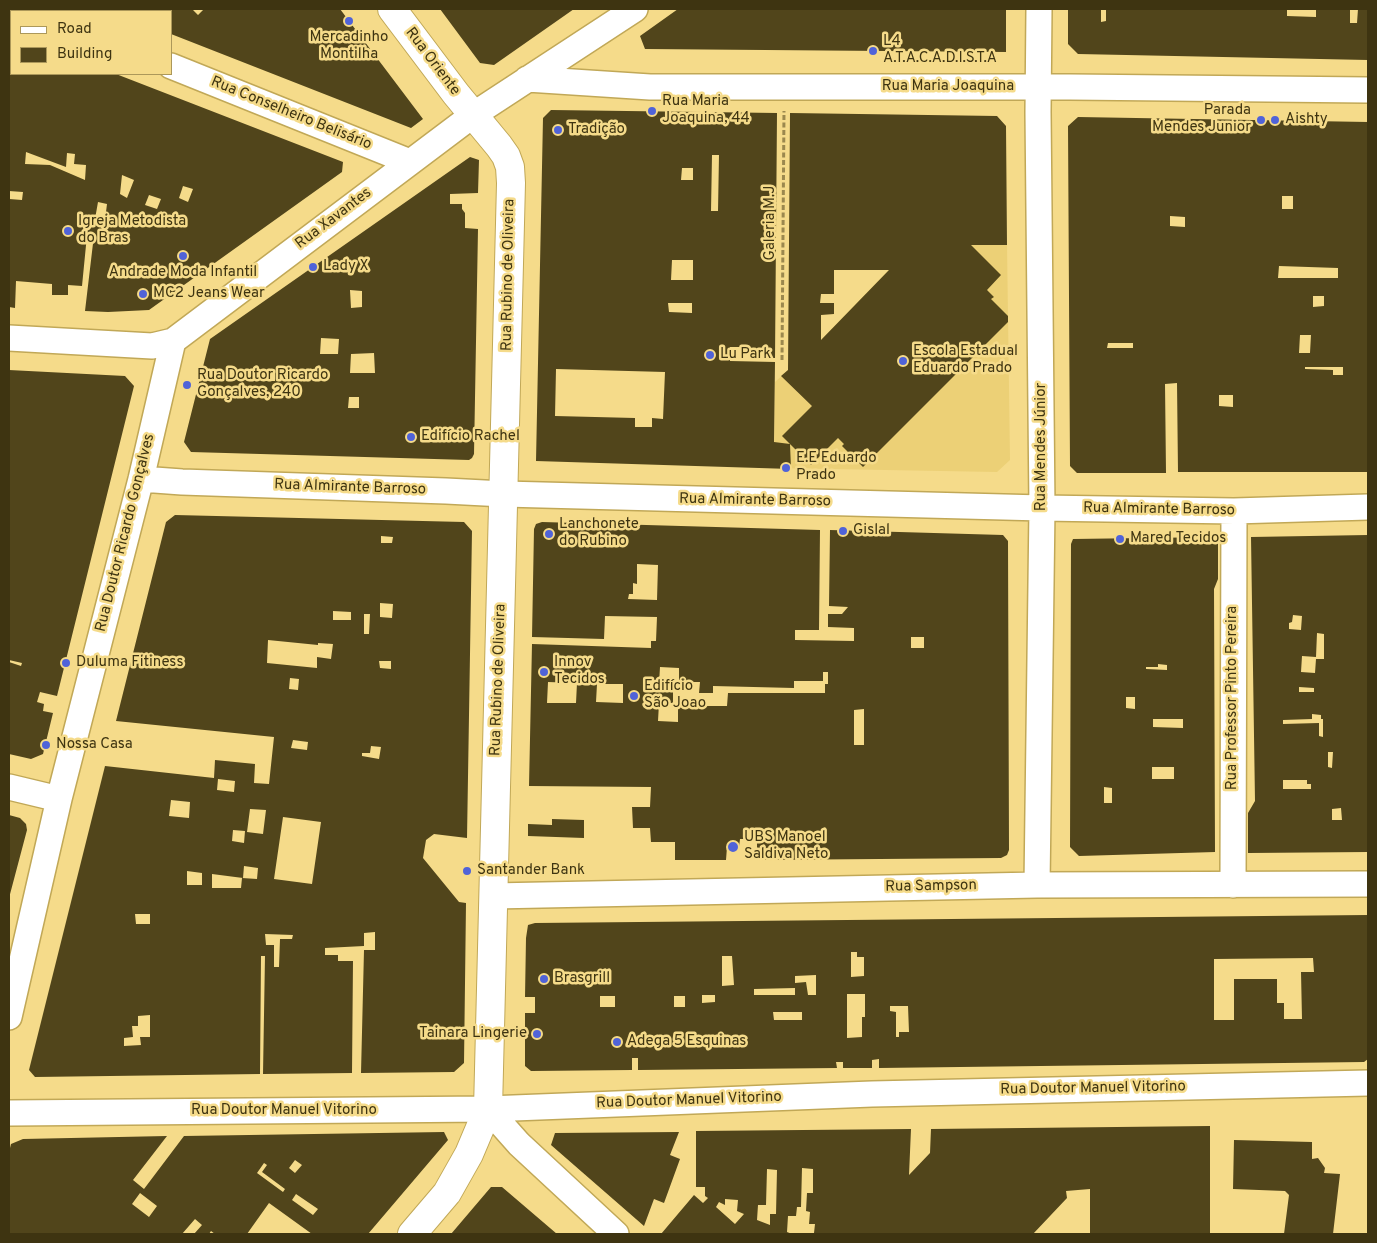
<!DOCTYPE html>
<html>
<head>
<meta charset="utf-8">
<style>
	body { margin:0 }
	#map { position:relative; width:1377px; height:1243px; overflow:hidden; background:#f5db8a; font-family:Overpass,sans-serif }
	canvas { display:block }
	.frame { position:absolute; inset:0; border:10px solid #3e3411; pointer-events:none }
	.legend { position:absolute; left:10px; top:10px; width:162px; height:65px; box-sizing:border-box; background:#f5db8a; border:1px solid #ac985a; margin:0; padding:6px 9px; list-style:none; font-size:15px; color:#3e3411 }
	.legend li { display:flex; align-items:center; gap:10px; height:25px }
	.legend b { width:25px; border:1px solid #ac985a }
</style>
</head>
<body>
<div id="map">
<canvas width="1377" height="1243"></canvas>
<div class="frame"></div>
<ul class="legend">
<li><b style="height:6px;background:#fff"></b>Road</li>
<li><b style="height:14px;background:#51451b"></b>Building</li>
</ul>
</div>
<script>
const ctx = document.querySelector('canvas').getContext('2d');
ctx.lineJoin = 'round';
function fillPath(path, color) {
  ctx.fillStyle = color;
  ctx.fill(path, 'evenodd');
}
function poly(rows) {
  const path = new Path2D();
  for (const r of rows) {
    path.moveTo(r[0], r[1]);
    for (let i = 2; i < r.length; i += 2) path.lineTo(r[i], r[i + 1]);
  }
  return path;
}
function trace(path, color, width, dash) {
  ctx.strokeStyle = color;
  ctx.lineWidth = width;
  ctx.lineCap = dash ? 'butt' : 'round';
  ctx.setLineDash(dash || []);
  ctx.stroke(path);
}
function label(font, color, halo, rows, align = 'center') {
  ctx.font = font + ' Overpass,sans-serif';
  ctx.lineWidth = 5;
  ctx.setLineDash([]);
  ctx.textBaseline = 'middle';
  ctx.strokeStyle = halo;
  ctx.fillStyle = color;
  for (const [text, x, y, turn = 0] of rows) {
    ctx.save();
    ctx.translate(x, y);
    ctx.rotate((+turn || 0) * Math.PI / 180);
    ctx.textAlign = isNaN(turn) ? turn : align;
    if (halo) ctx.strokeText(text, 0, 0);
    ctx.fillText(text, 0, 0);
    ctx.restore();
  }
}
const built = poly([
	[913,245,1007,245,1010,460,997,472,774,468,775,382,821,340]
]);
const building = poly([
	[107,9,195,9,193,10,198,15,204,9,340,9,423,119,411,128,171,34,171,11,113,11],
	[440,9,574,9,494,65,480,63],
	[678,9,1006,9,1006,52,645,49,640,36],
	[1068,9,1101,9,1101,22,1106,21,1106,9,1287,9,1287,16,1316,17,1316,9,1350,9,1350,23,1357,23,1358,9,1368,9,1368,60,1078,54,1068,44],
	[9,32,11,33,11,74,116,74,343,162,342,172,149,310,108,312,85,311,94,235,87,235,82,286,68,285,68,295,52,295,52,284,16,281,15,308,9,307,9,199,22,200,23,192,9,191],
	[26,152,66,167,67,153,75,154,74,164,86,165,85,180,50,165,25,164],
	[122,175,134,180,127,198,120,194],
	[183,186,193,189,188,202,179,198],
	[149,195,161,199,157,209,145,205],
	[98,202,107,204,105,220,95,219],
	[551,110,777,113,775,358,749,358,749,347,730,347,730,361,775,362,774,442,790,444,791,469,536,461,543,118],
	[712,155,719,155,718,211,711,211],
	[682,168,693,168,693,180,681,180],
	[672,260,693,260,693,280,671,280],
	[668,303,692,303,692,313,669,312],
	[556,369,665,372,663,419,652,418,652,427,635,427,635,418,555,416],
	[790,113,997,116,1006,126,1007,245,971,245,1001,275,987,290,994,297,991,299,1008,316,1008,322,863,467,842,446,844,444,838,438,811,465,782,436,812,406,781,376,788,370],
	[834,270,889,270,821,340,821,315,834,314,834,303,820,303,821,294,834,294],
	[1078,117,1368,122,1368,472,1178,472,1177,383,1165,384,1166,473,1077,473,1070,466,1068,126],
	[1282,196,1293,196,1293,209,1282,209],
	[1170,216,1185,217,1185,227,1170,226],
	[1279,266,1338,268,1338,278,1278,278],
	[1313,296,1324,296,1324,306,1313,307],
	[1300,335,1311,335,1310,353,1299,353],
	[1108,343,1133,343,1133,348,1107,348],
	[1305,367,1343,367,1343,375,1333,375,1333,370,1305,369],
	[1219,395,1233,395,1233,407,1219,406],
	[470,157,479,160,478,193,450,194,450,204,462,204,462,209,465,213,465,228,478,229,474,454,472,458,469,460,191,452,184,442,210,339],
	[350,290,362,291,362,307,351,308],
	[321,338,339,339,338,354,320,354],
	[374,353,375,373,350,373,351,354],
	[275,371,275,381,262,381,262,372],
	[349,397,359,397,359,408,348,408],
	[9,370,125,376,134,386,57,696,40,692,37,702,44,704,43,711,53,713,43,754,31,759,9,754,9,662,21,666,22,663,9,660],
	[175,515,464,522,472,531,467,838,434,834,426,840,423,858,459,902,466,903,464,1063,454,1072,361,1073,364,950,375,950,375,932,364,933,364,946,325,948,325,955,338,955,338,961,353,961,352,1073,263,1074,265,956,261,956,260,1074,35,1077,29,1070,105,766,214,778,215,760,255,764,254,783,269,784,274,737,116,721,165,526,166,522],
	[381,536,393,537,392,543,381,543],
	[380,603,393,604,392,618,380,617],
	[333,611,351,612,351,620,333,620],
	[364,614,370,614,369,634,364,634],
	[268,640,318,645,318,643,333,644,331,659,317,657,317,668,267,663],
	[379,661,391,661,391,669,380,668],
	[290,678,299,679,298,690,289,689],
	[293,740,308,742,307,750,291,748],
	[371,746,381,747,379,759,362,756,362,753,370,753],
	[218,779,235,781,234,792,217,790],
	[171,800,190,802,189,818,169,816],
	[250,809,266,810,263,834,247,832],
	[283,817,321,822,312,884,274,879],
	[233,830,245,831,244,843,232,841],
	[244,866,258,868,257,879,242,878,241,888,212,888,212,874,243,878],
	[187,871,202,873,202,885,187,885],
	[135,914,150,914,150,924,136,924],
	[265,934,293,935,292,939,280,939,279,967,274,967,274,945,266,945],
	[150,1015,150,1037,140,1037,141,1045,124,1046,124,1038,133,1037,132,1026,138,1026,138,1016],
	[542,522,820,530,819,630,795,630,795,640,854,641,854,628,828,627,828,614,842,614,848,607,829,606,830,530,1003,535,1008,541,1009,850,1007,855,1001,858,757,860,757,839,740,839,739,847,727,847,726,860,675,860,675,842,651,842,650,828,633,828,632,807,650,807,651,787,529,786,532,644,651,648,651,641,656,641,657,617,605,616,604,639,532,637,534,529,536,524],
	[637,564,658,565,657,600,628,599,629,594,633,594,633,583,637,584],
	[911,637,924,637,924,648,911,648],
	[660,667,679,668,679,682,700,682,699,693,713,693,713,686,794,688,794,681,823,681,823,672,828,672,828,684,825,684,825,693,728,693,727,706,678,706,678,722,658,721,659,703,673,703,673,684,659,684],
	[548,682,577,683,576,703,547,703],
	[597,684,623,684,623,703,596,702],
	[864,709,864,745,854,745,854,710],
	[1368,535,1368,852,1248,853,1248,813,1255,801,1251,537],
	[1293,615,1302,616,1301,630,1289,629,1289,623,1292,622],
	[1317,633,1324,634,1324,659,1316,659,1315,673,1301,672,1302,656,1316,657],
	[1299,687,1314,688,1314,692,1299,692],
	[1312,714,1321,715,1321,719,1323,719,1323,737,1319,736,1319,723,1283,724,1283,720,1312,719],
	[1328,752,1333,752,1332,768,1328,767],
	[1283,780,1307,780,1307,784,1311,784,1311,789,1283,789],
	[1341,808,1342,820,1332,820,1332,809],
	[1218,537,1218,579,1214,589,1215,852,1079,856,1070,847,1071,544,1073,539],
	[1158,664,1167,665,1167,670,1146,669,1146,667,1158,667],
	[1126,697,1135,697,1135,709,1126,708],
	[1153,719,1183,719,1183,728,1153,727],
	[1152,767,1174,767,1174,779,1152,779],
	[1104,787,1112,788,1112,803,1104,803],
	[9,815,20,818,26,824,27,830,9,898],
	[552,819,584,820,584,838,528,836,528,824,552,825],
	[1368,915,1368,1059,1364,1062,879,1068,879,1059,872,1060,872,1068,843,1068,843,1062,836,1062,837,1068,638,1070,638,1058,632,1058,632,1070,531,1071,525,1066,525,1013,535,1013,535,997,525,997,526,938,528,925,535,923],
	[851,952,857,952,857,957,864,957,864,976,851,977],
	[722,956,732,956,734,985,722,986],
	[1313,958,1314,972,1301,972,1302,1019,1284,1019,1284,1003,1277,1003,1277,979,1234,979,1234,1020,1214,1020,1214,959],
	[816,975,816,995,808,995,806,982,795,983,795,976],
	[795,988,795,995,754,995,754,989],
	[847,994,865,994,865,1017,862,1017,862,1037,847,1038],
	[702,995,715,995,715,1002,702,1003],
	[600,996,615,996,615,1007,600,1007],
	[674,996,685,996,685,1007,674,1007],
	[890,1006,908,1006,909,1032,899,1032,899,1037,896,1037,896,1012,890,1011],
	[773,1012,802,1012,802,1020,774,1020],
	[1210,1126,1210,1234,1090,1234,1090,1189,1066,1191,1067,1198,1033,1234,814,1233,815,1224,809,1224,810,1212,806,1211,807,1193,813,1193,813,1169,802,1168,801,1207,797,1207,796,1216,788,1216,787,1232,792,1234,661,1234,694,1195,703,1203,708,1198,705,1196,705,1187,696,1187,696,1131,911,1129,909,1175,930,1153,931,1129],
	[767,1169,777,1170,776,1214,770,1214,770,1225,757,1220,758,1205,766,1205],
	[725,1199,738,1200,737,1211,744,1214,735,1224,716,1207,719,1202,725,1205],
	[444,1132,448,1140,368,1234,312,1234,269,1203,247,1234,215,1234,211,1231,209,1234,194,1234,202,1225,195,1219,182,1234,9,1234,9,1152,11,1144,23,1139,167,1136,133,1180,144,1189,184,1136],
	[295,1160,302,1165,295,1173,289,1168],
	[264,1163,267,1165,262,1172,285,1189,283,1192,257,1173],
	[140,1193,157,1206,149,1217,132,1204],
	[296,1194,318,1209,313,1215,292,1200],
	[679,1132,670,1155,680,1159,664,1203,654,1199,644,1226,551,1145,555,1133],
	[1234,1140,1312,1142,1312,1159,1318,1158,1325,1168,1324,1173,1340,1174,1333,1234,1284,1234,1289,1195,1285,1191,1233,1189],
	[491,1187,502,1187,557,1234,451,1234]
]);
const path = poly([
	[782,360,784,111]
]);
const minor = poly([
	[27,9,34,11],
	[171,66,410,162],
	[527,79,650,87,1070,87,1368,90],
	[9,338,152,346,173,341,473,115,635,9],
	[141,479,182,482,446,491,504,494,1042,508,1234,511,1368,507],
	[9,787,59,799],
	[1037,885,1042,508,1038,112,1039,9],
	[1233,885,1234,511],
	[493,896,1037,885,1368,884],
	[9,1017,59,799,141,479,173,341],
	[488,1109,519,1144,616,1234],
	[9,1113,488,1109,872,1094,1368,1083]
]);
const major = poly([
	[392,9,456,94,499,146,506,156,510,167,511,183,488,1109,469,1154,447,1193,412,1234]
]);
const markers = [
	[349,21,5,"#5063d8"],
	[873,51,5,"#5063d8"],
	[652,111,5,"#5063d8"],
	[1261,120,5,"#5063d8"],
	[1275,120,5,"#5063d8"],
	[558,130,5,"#5063d8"],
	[68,231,5,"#5063d8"],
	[183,256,5,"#5063d8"],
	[313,267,5,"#5063d8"],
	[143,294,5,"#5063d8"],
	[710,355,5,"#5063d8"],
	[903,361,5,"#5063d8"],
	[187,385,5,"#5063d8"],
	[411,437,5,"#5063d8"],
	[786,468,5,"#5063d8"],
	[843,531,5,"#5063d8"],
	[549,534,5,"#5063d8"],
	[1120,539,5,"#5063d8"],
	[66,663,5,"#5063d8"],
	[544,672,5,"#5063d8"],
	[634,696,5,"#5063d8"],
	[46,745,5,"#5063d8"],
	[733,847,6,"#5063d8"],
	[467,871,5,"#5063d8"],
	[544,979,5,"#5063d8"],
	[537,1034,5,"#5063d8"],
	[617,1042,5,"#5063d8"]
];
const poiNames = [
	["Mercadinho",349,38,"center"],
	["Montilha",349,55,"center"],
	["L4",883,42],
	["A.T.A.C.A.D.I.S.T.A",883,59],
	["Rua Maria",662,102],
	["Joaquina, 44",662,119],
	["Parada",1251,111,"right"],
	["Mendes Junior",1251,128,"right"],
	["Aishty",1285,120],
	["Tradição",568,130],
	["Igreja Metodista",78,222],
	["do Bras",78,239],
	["Lady X",323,267],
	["Andrade Moda Infantil",183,273,"center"],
	["MC2 Jeans Wear",153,294],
	["Escola Estadual",913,352],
	["Eduardo Prado",913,369],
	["Lu Park",720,355],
	["Rua Doutor Ricardo",197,376],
	["Gonçalves, 240",197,393],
	["Edifício Rachel",421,437],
	["E.E Eduardo",796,459],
	["Prado",796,476],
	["Lanchonete",559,525],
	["do Rubino",559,542],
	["Gislal",853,531],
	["Mared Tecidos",1130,539],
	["Duluma Fitiness",76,663],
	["Innov",554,663],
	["Tecidos",554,680],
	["Edifício",644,687],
	["São Joao",644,704],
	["Nossa Casa",56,745],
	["UBS Manoel",744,838],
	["Saldiva Neto",744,855],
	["Santander Bank",477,871],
	["Brasgrill",554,979],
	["Tainara Lingerie",527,1034,"right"],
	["Adega 5 Esquinas",627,1042]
];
const streetNames = [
	["Rua Oriente",432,62,53],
	["Rua Maria Joaquina",948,87],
	["Rua Conselheiro Belisário",291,114,22],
	["Rua Xavantes",334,219,-37],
	["Galeria M.J",771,223,-90],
	["Rua Rubino de Oliveira",509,275,-89],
	["Rua Mendes Júnior",1042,447,-90],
	["Rua Almirante Barroso",350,488,2],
	["Rua Almirante Barroso",755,501,1],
	["Rua Almirante Barroso",1159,510,1],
	["Rua Doutor Ricardo Gonçalves",126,533,-76],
	["Rua Rubino de Oliveira",499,680,-88],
	["Rua Professor Pinto Pereira",1233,698,-90],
	["Rua Sampson",931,887,-1],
	["Rua Doutor Manuel Vitorino",1093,1089,-1],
	["Rua Doutor Manuel Vitorino",689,1101,-2],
	["Rua Doutor Manuel Vitorino",284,1111]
];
fillPath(built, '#ecd076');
fillPath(building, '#51451b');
trace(minor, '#c1a857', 28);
trace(major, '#c1a857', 30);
trace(path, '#9b884e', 3, [5, 2.5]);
trace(minor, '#fff', 25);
trace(major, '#fff', 28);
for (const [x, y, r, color] of markers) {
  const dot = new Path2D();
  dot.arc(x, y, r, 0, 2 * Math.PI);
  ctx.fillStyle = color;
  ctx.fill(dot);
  trace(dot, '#f5db8a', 2);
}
label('15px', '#3e3411', '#f5db8a', poiNames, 'left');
label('15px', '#3e3411', '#f5db8a', streetNames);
</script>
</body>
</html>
